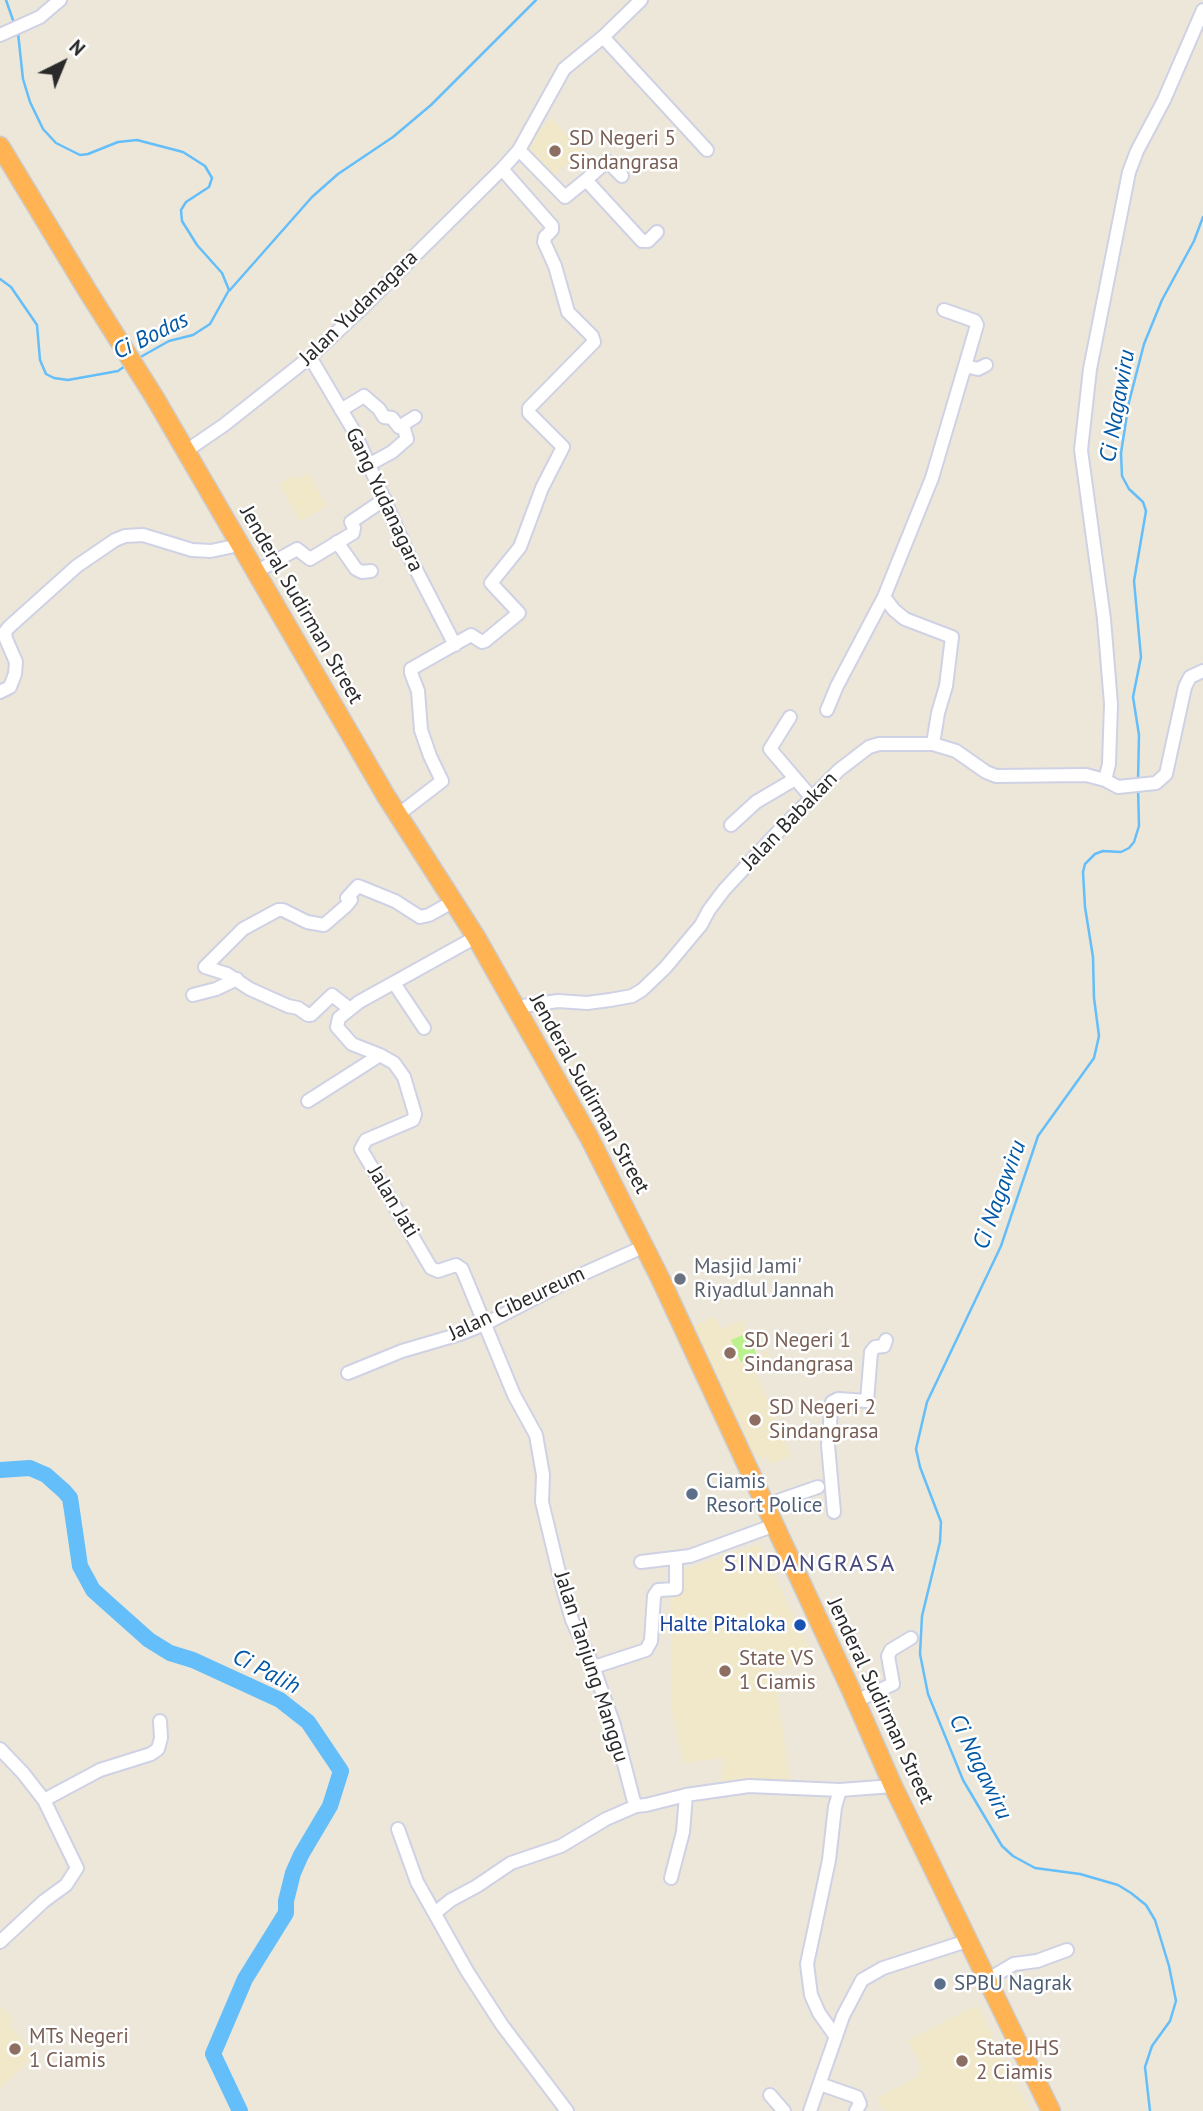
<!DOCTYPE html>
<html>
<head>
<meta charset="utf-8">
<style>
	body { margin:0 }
	#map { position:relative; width:1203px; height:2111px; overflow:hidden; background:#ede7da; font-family:"PT Sans",sans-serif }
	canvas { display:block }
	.north { position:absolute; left:28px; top:28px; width:70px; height:70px; -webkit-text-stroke:5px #fff; paint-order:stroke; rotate:43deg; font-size:19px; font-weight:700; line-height:28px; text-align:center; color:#2a2a2a }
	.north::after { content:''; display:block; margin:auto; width:24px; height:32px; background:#2a2a2a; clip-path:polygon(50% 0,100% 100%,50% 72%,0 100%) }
</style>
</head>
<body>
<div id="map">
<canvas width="1203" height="2111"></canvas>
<div class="north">N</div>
</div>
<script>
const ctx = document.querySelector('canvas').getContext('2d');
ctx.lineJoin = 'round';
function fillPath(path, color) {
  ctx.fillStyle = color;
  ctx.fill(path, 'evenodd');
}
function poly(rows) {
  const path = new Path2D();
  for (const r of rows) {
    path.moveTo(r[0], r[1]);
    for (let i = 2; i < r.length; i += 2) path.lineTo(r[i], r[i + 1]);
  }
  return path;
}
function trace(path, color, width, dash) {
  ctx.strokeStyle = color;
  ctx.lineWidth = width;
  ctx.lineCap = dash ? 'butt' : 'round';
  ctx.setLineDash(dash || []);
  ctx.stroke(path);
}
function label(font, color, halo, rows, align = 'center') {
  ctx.font = font + ' "PT Sans",sans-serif';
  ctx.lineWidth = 5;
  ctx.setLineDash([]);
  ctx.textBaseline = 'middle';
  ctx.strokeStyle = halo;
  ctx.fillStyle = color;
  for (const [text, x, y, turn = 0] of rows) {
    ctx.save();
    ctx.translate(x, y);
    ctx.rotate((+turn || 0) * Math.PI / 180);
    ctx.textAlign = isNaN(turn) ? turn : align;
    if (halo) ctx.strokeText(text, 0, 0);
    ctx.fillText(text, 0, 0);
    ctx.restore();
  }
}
const education = poly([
	[551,119,587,155,581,161,578,159,574,163,571,161,552,177,523,147,536,125,540,129],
	[308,473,327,506,300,521,279,484,293,476,296,480],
	[715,1316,721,1329,742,1320,757,1355,767,1351,773,1364,756,1373,791,1456,771,1464,767,1457,762,1459,760,1456,752,1459,692,1327],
	[760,1544,814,1660,785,1667,774,1674,791,1783,721,1791,723,1758,683,1763,672,1713,670,1574],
	[977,2005,1030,2111,884,2111,877,2098,919,2076,917,2072,922,2068,908,2040],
	[3,2007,14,2020,10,2025,35,2055,0,2089,0,2010]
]);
const pitch = poly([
	[748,1333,757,1356,741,1362,731,1340]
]);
const stream = poly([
	[6,0,14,23],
	[18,33,23,79,30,102,43,129,56,143,80,155,88,154,118,142,137,140,183,152,205,166,212,178,209,187,186,202,181,210,182,221,197,245,222,273,229,290,210,324,193,335,169,341,137,359],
	[0,279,11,287,37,325,40,360,46,374,54,378,68,380,118,371,125,366],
	[230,290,312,197,338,174,393,137,431,105,536,0],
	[1138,781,1139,735,1133,697,1141,657,1134,581,1146,511,1143,502,1129,489,1122,476,1121,453,1129,402,1144,344,1162,300,1194,241,1203,217],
	[1138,787,1139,826,1134,842,1129,848,1121,852,1103,851,1095,854,1085,864,1083,872,1085,907,1093,957,1094,998,1099,1036,1094,1058,1038,1136,1001,1246,927,1402,916,1449,920,1467,941,1522,940,1542,922,1616,920,1654,928,1694,963,1780,1002,1846,1013,1856,1035,1868,1080,1874,1118,1885,1131,1893,1146,1905,1155,1920,1169,1966,1176,2001,1170,2021,1152,2046,1145,2067,1150,2111]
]);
const river = poly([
	[0,1470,30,1468,46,1475,64,1491,70,1498,72,1511,80,1566,93,1590,113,1608,149,1640,170,1653,193,1660,280,1700,308,1722,341,1771,330,1806,301,1855,293,1873,286,1901,286,1913,245,1979,213,2054,240,2111]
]);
const minor = poly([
	[0,35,40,17,60,0],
	[603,37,707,150],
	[519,150,565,197,586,180,642,241,648,241,657,232],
	[586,180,607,161,622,176],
	[310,357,355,433,410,558,455,645],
	[965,366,978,369,986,365],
	[341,410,364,396,379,409,384,417,392,418,399,427,415,417],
	[186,451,224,425,310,357,356,314,502,169,519,150,564,69,603,37,641,0],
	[370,464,392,452,407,439,404,429,399,427],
	[337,542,356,569,362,572,371,571],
	[256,572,297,549,310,559,353,533,354,528,351,522,385,499],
	[0,692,10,687,15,674,16,662,6,639,5,632,9,627,77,566,115,540,125,536,143,535,192,550,211,551,239,545],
	[827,710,837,686,884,597],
	[790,717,770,749,811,797],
	[933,744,938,713,946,686,952,637,905,619,894,610,884,597,932,478,977,325,975,321,944,310],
	[1105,780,1109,764,1111,704,1104,619,1081,450,1090,369,1129,172,1137,151,1164,100,1203,10],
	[399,814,442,781,430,756,421,730,418,691,411,673,411,669,471,635,482,642,485,641,519,613,491,583,520,547,542,488,563,447,529,413,529,408,594,342,592,336,568,312,555,266,544,242,545,237,552,230,552,226,502,169],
	[731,825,756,802,795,779],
	[476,937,359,1002,339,1018,337,1027,352,1044,380,1055,394,1063,404,1077,415,1114,413,1120,366,1140,361,1149,431,1268,438,1271,456,1265,462,1269,514,1395,536,1435,543,1475,542,1502,562,1585,572,1620,591,1661,614,1725,633,1798,636,1806,646,1805,686,1795,749,1786,840,1790,893,1786],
	[394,983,424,1028],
	[193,995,216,989,237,979],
	[516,1007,558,1001,587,1003,610,1000,632,996,642,990,665,968,701,925,709,910,724,890,776,834,839,770,869,747,879,744,933,744,956,751,986,772,996,776,1086,775,1105,780,1118,787,1156,783,1166,774,1185,687,1190,677,1203,671],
	[350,1009,332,995,311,1015,308,1015,298,1008,288,1006,250,989,227,974,205,967,243,929,278,910,283,910,307,922,324,925,346,906,351,900,347,898,358,886,395,901,420,917,429,915,454,901],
	[308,1101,380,1055],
	[348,1373,402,1351,460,1334,485,1324,576,1277,645,1246],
	[766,1505,818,1487],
	[834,1512,828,1445,832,1402,838,1399,867,1401,871,1352,875,1347,884,1346,886,1340],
	[641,1562,690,1556,775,1525],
	[594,1667,646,1650,651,1641,654,1596,658,1590,676,1589,676,1558],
	[856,1701,893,1684,888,1656,891,1650,911,1638],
	[0,1749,23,1773,44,1800,77,1868,66,1885,44,1901,0,1942],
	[44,1800,100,1770,151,1754,158,1749,161,1738,160,1721],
	[398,1829,417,1882,467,1971,502,2025,567,2111],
	[671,1878,683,1832,686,1795],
	[436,1912,451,1900,477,1886,511,1863,561,1846,606,1819,636,1806],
	[987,1980,1014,1964,1037,1961,1067,1950],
	[836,2037,819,2013,811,1995,807,1964,829,1860,835,1807,840,1790],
	[820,2084,857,2097,860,2104,856,2111],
	[770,2095,784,2111],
	[810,2111,843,2016,862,1980,883,1968,967,1941]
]);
const highway = poly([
	[0,146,87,290,155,398,386,796,476,937,589,1137,661,1280,851,1690,893,1786,1051,2111]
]);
const markers = [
	[555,151,7,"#8d6e63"],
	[680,1279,7,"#6b7280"],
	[730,1353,7,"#8d6e63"],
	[755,1420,7,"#8d6e63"],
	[692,1494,7,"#5c6f8a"],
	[800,1625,7,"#1a4fb4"],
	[725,1671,7,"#8d6e63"],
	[940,1984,7,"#5c6f8a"],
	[15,2049,7,"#8d6e63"],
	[962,2061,7,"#8d6e63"]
];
const educationNames = [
	["SD Negeri 5",569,139],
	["Sindangrasa",569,163],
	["SD Negeri 1",744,1341],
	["Sindangrasa",744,1365],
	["SD Negeri 2",769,1408],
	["Sindangrasa",769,1432],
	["State VS",739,1659],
	["1 Ciamis",739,1683],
	["MTs Negeri",29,2037],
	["1 Ciamis",29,2061],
	["State JHS",976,2049],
	["2 Ciamis",976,2073]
];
const streetNames = [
	["Jalan Yudanagara",359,308,-44],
	["Gang Yudanagara",384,500,65],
	["Jenderal Sudirman Street",301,605,60],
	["Jalan Babakan",790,821,-46],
	["Jenderal Sudirman Street",589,1094,61],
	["Jalan Jati",393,1202,59],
	["Jalan Cibeureum",517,1304,-25],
	["Jalan Tanjung Manggu",591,1667,72],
	["Jenderal Sudirman Street",880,1701,65]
];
const worshipNames = [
	["Masjid Jami'",694,1267],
	["Riyadlul Jannah",694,1291]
];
const serviceNames = [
	["Ciamis",706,1482],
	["Resort Police",706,1506],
	["SPBU Nagrak",954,1984]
];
const transitNames = [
	["Halte Pitaloka",786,1625]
];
const waterNames = [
	["Ci Bodas",151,336,-26],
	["Ci Nagawiru",1118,406,-80],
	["Ci Nagawiru",1000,1195,-70],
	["Ci Palih",266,1672,27],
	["Ci Nagawiru",980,1767,64]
];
const quarterNames = [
	["SINDANGRASA",810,1564]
];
fillPath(education, '#f0e8c8');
fillPath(pitch, '#baf18c');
trace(stream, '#64bef9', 2.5);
trace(river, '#64bef9', 16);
trace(minor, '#cfd1e4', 16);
trace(highway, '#ccc', 21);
trace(minor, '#fff', 12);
trace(highway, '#ffb353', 18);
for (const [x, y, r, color] of markers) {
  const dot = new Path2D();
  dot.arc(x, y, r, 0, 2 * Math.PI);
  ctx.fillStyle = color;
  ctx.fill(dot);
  trace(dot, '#fff', 2.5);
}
label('21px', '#785e54', '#fff', educationNames, 'left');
label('21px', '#2a2a2a', '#fff', streetNames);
label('21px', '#5b616d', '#fff', worshipNames, 'left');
label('21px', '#4e5e75', '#fff', serviceNames, 'left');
label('21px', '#164399', '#fff', transitNames, 'right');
label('italic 23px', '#0258a5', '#fff', waterNames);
ctx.letterSpacing = '2px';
label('24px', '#46497e', '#fff', quarterNames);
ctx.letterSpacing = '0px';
</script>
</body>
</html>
